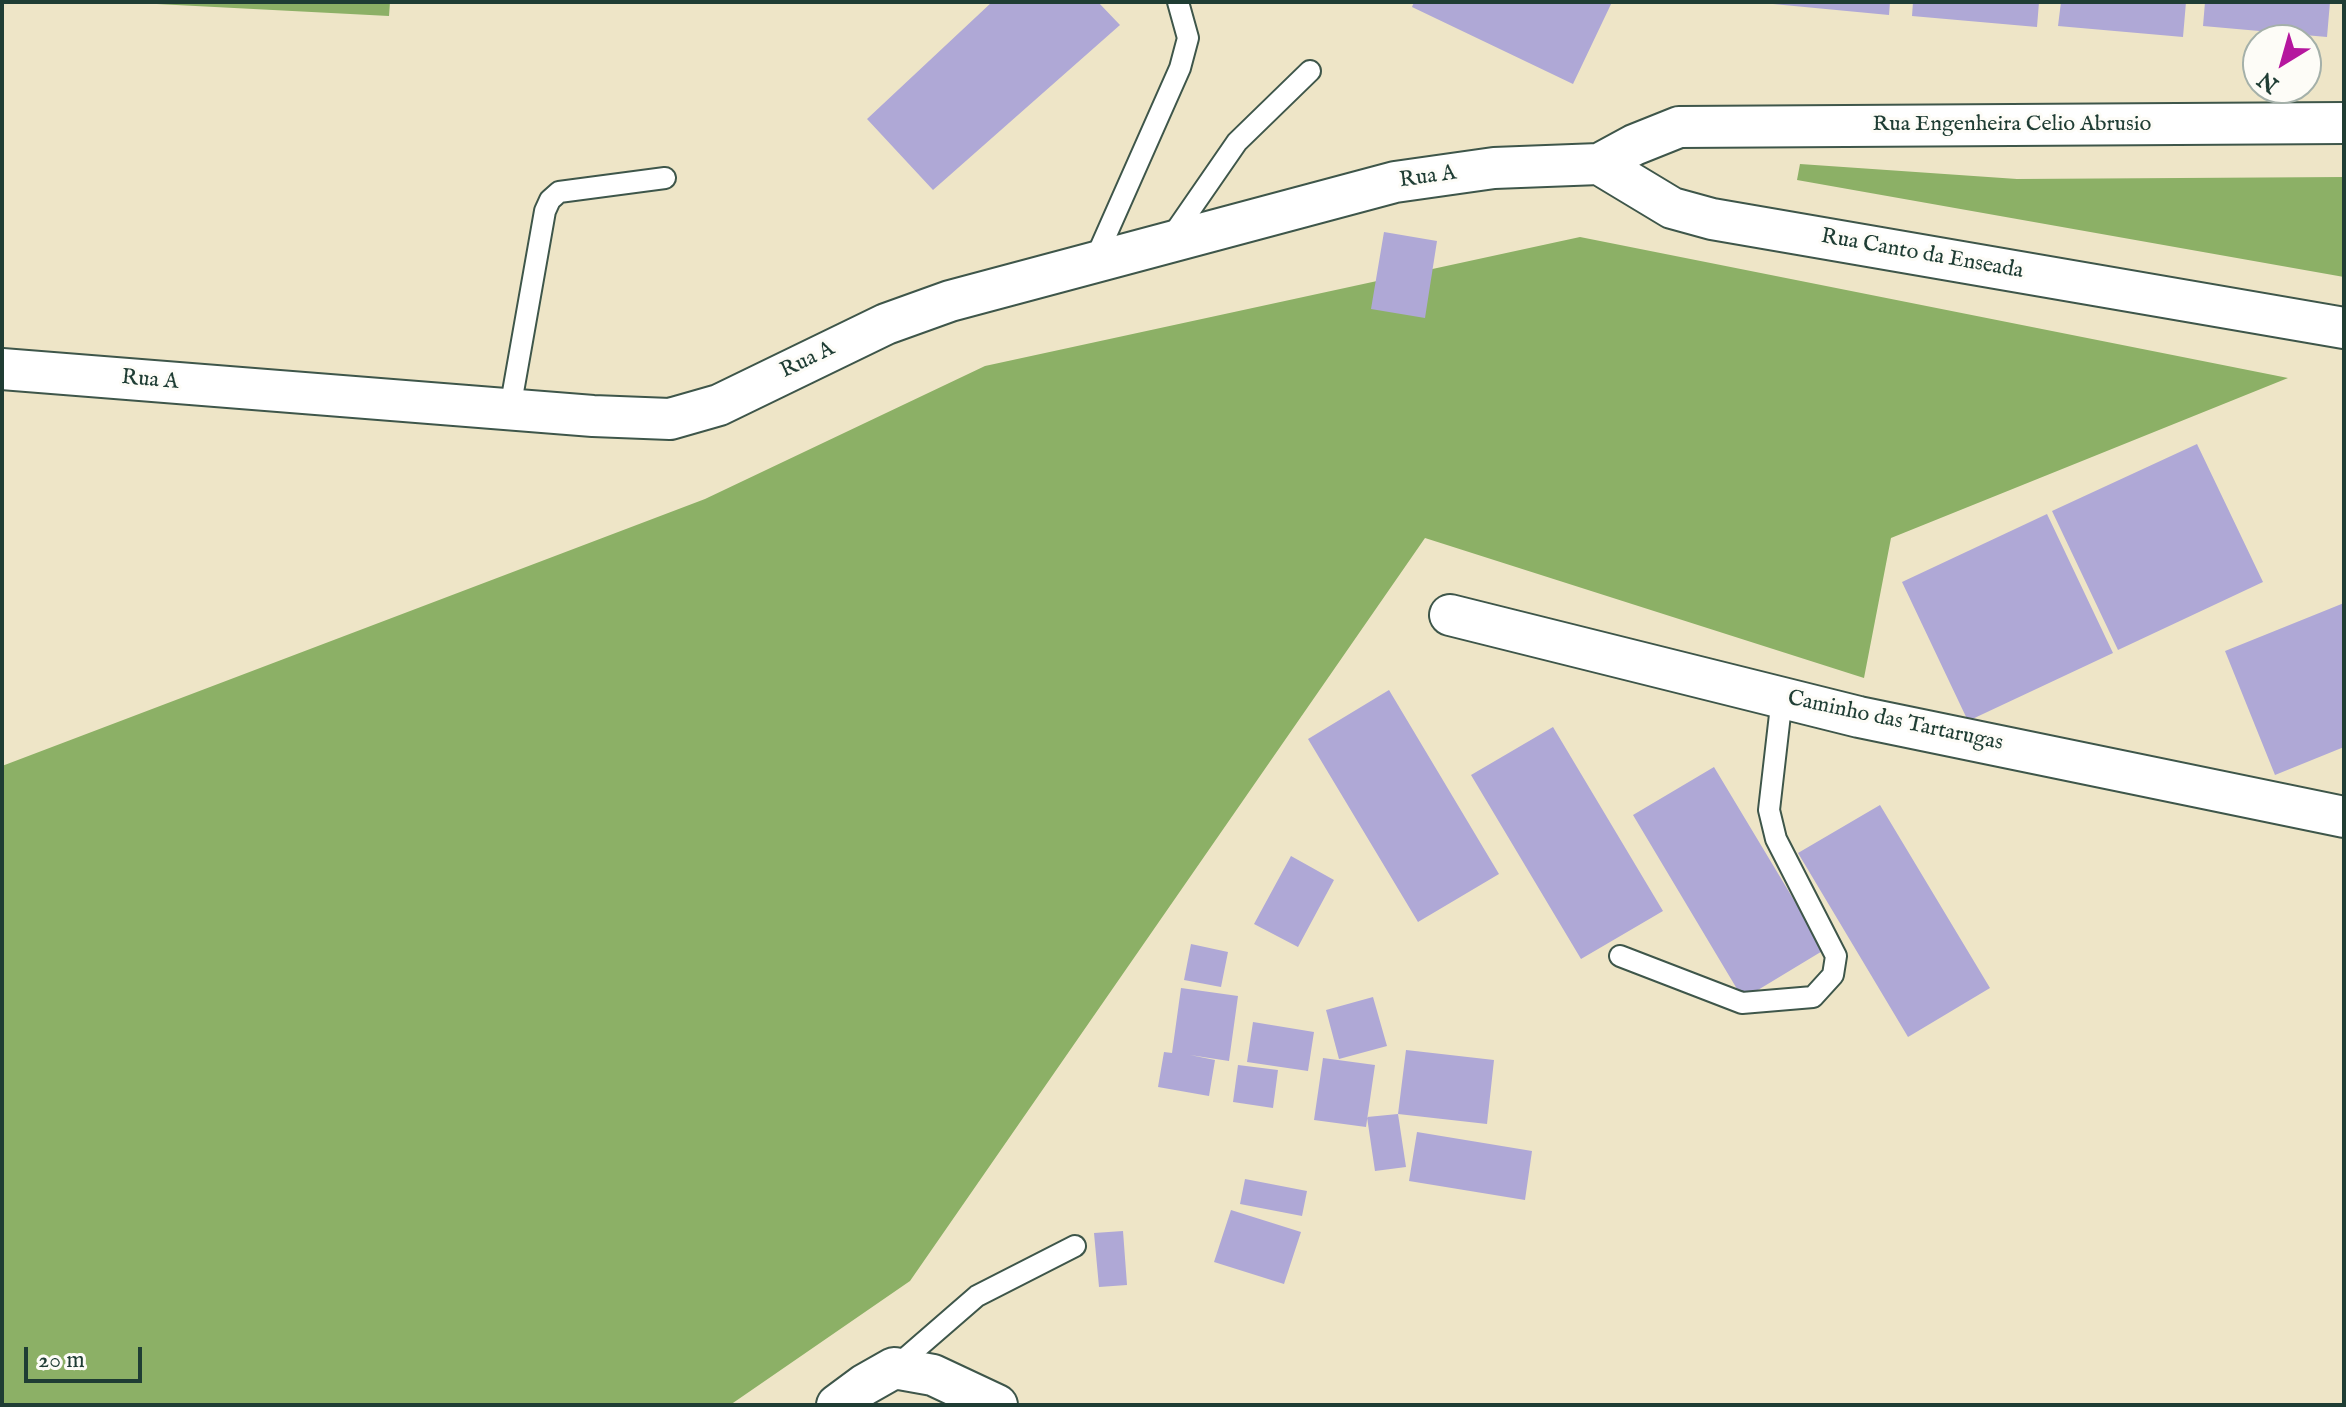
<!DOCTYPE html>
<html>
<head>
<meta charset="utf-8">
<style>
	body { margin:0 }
	#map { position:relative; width:2346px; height:1407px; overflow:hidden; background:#eee5c7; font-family:"IM FELL English",serif }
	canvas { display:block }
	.frame { position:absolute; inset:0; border:4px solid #1f3d34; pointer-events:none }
	.north { position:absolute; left:2242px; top:24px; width:80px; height:80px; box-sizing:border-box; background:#fdfcf7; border:2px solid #a4b0a9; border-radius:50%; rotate:217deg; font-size:22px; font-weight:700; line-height:32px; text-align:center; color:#1f3d34 }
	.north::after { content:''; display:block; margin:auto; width:28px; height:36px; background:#b5179e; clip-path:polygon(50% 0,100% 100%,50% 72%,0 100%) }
	.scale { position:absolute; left:24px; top:1347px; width:118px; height:36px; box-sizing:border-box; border:4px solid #1f3d34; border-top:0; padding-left:10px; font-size:24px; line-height:28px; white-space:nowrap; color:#1f3d34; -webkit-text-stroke:6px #fdfcf7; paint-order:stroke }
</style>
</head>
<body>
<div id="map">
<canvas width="2346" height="1407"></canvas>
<div class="frame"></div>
<div class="north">N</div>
<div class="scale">20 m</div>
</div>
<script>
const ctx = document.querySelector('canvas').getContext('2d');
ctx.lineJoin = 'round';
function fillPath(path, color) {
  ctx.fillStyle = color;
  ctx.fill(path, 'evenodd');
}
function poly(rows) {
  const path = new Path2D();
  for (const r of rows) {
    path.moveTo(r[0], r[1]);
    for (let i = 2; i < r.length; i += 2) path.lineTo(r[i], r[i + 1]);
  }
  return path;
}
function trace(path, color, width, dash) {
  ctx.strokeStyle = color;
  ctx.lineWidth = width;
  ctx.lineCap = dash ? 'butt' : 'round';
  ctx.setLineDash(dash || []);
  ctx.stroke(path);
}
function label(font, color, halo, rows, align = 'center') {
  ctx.font = font + ' "IM FELL English",serif';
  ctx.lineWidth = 6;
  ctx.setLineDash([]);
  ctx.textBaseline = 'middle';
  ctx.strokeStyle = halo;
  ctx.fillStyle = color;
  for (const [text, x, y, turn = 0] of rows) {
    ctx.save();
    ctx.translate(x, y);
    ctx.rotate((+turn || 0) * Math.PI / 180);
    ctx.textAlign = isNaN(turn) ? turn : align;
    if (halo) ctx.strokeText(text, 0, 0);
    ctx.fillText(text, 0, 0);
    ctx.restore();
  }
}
const forest = poly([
	[118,2,390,2,389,16],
	[1800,164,2017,179,2344,177,2344,277,1797,180],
	[1580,237,2288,378,1891,538,1864,678,1425,538,910,1281,730,1405,2,1405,2,766,705,499,985,366]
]);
const building = poly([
	[992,2,1098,2,1120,25,933,190,867,119],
	[1414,2,1612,2,1573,84,1412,7],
	[1773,2,1890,2,1889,15,1773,4],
	[1913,2,2039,2,2037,27,1912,16],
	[2061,2,2186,2,2183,37,2058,26],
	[2205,2,2330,2,2327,37,2203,26],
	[1384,232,1437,241,1425,318,1371,309],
	[2197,444,2263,582,2118,650,2052,511],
	[2047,514,2113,653,1968,721,1902,582],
	[2344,603,2344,747,2275,775,2225,651],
	[1389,690,1499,874,1418,922,1308,739],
	[1553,727,1663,911,1581,959,1471,775],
	[1714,767,1824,950,1743,999,1633,815],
	[1880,805,1990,988,1908,1037,1798,853],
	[1291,856,1334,880,1298,947,1254,924],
	[1191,944,1228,952,1221,987,1184,980],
	[1181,988,1238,996,1229,1061,1190,1055,1215,1060,1209,1096,1158,1087,1164,1052,1172,1053],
	[1373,997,1387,1046,1339,1059,1326,1010],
	[1253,1022,1314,1032,1308,1071,1247,1062],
	[1406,1050,1494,1060,1487,1124,1398,1114],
	[1323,1058,1375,1065,1366,1127,1314,1120],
	[1238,1065,1278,1070,1273,1108,1233,1102],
	[1398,1114,1406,1167,1375,1171,1367,1117],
	[1417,1132,1532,1151,1525,1200,1409,1181],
	[1245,1179,1307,1191,1302,1216,1240,1204],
	[1231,1210,1301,1232,1284,1284,1214,1262],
	[1123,1231,1127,1285,1099,1287,1094,1233]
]);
const service = poly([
	[1170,239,1237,142,1310,71],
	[1094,262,1180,68,1188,38,1178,2],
	[510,409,545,211,550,200,559,192,665,178],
	[1620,956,1742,1003,1813,997,1833,975,1836,956,1776,839,1769,810,1782,697],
	[894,1368,977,1296,1075,1246]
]);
const minor = poly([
	[1599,164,1672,208,1712,219,2344,328],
	[2,369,593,416,670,419,719,405,886,324,950,301,1395,182,1494,168,1599,164,1634,145,1679,127,2344,123],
	[1450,615,1859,717,2344,817],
	[837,1405,864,1385,894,1368,933,1375,997,1405]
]);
const streetNames = [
	["Rua Engenheira Celio Abrusio",2012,125],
	["Rua A",1428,178,-8],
	["Rua Canto da Enseada",1922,255,10],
	["Rua A",808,361,-26],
	["Rua A",150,381,5],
	["Caminho das Tartarugas",1895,722,12]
];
fillPath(forest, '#8cb066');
fillPath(building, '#afa8d6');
trace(service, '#3e564a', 24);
trace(minor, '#3e564a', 44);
trace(service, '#fff', 20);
trace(minor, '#fff', 40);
label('22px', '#1f3d34', '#fdfcf7', streetNames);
</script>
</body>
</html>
